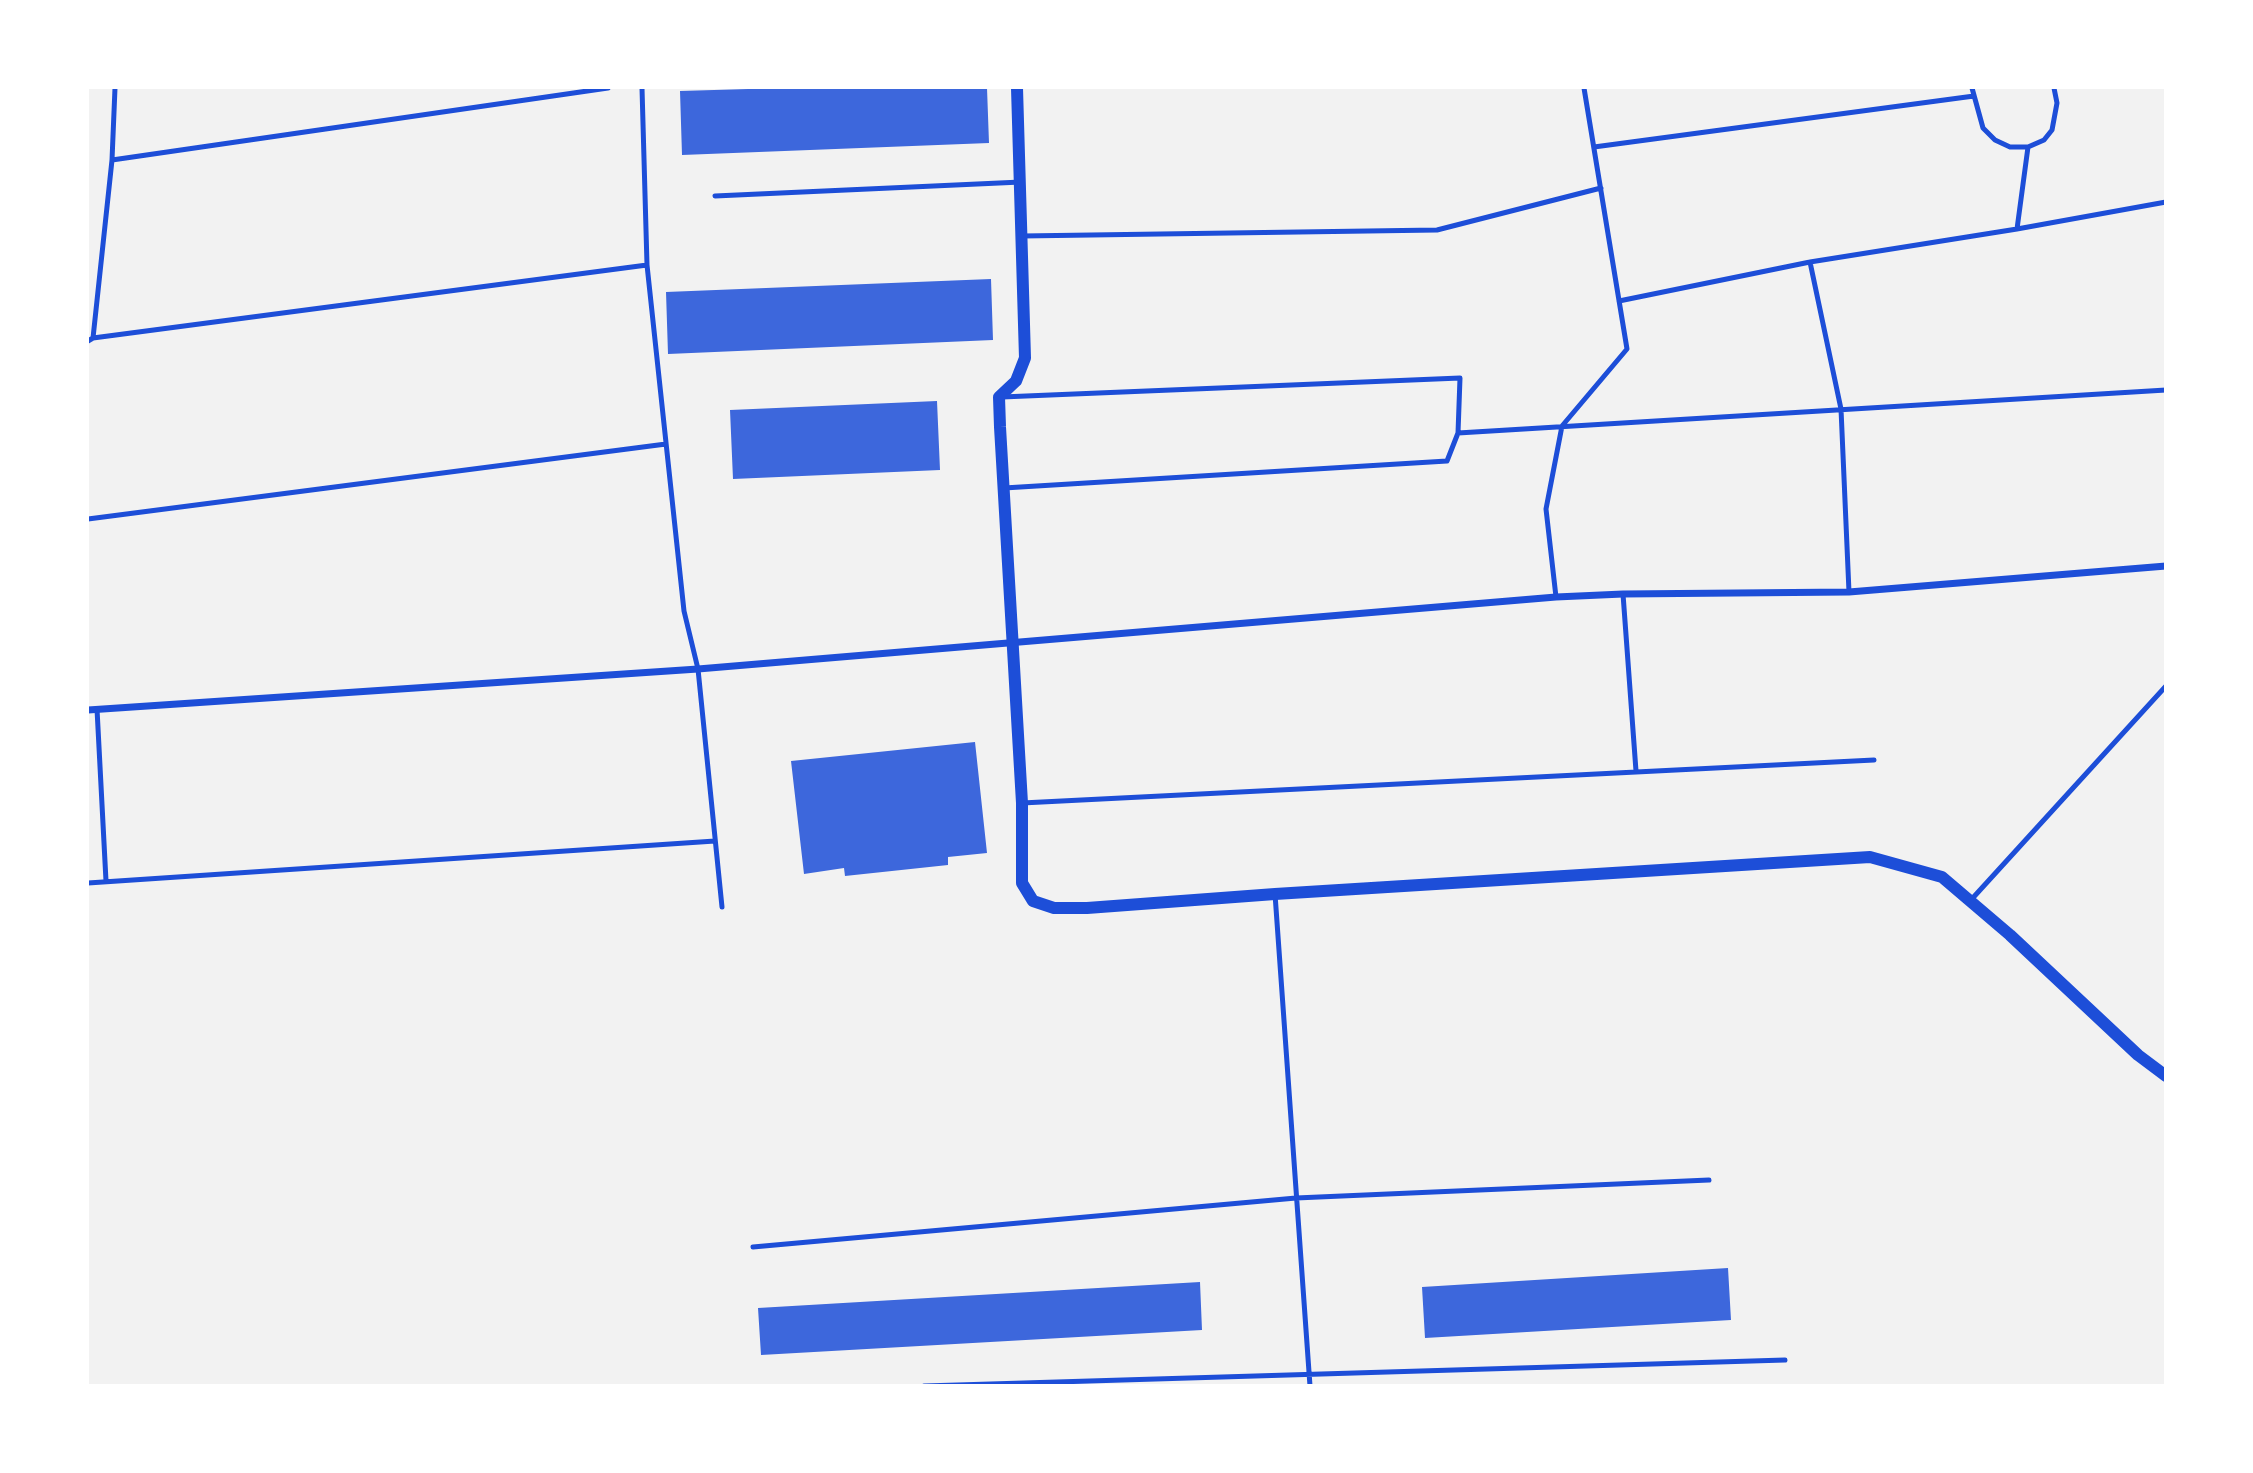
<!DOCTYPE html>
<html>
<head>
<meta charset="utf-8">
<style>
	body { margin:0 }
	#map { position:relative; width:2253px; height:1473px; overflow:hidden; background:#f2f2f2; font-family:Lato,sans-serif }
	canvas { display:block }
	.frame { position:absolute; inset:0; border:89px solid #fff; pointer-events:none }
</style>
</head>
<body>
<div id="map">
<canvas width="2253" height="1473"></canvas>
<div class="frame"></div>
</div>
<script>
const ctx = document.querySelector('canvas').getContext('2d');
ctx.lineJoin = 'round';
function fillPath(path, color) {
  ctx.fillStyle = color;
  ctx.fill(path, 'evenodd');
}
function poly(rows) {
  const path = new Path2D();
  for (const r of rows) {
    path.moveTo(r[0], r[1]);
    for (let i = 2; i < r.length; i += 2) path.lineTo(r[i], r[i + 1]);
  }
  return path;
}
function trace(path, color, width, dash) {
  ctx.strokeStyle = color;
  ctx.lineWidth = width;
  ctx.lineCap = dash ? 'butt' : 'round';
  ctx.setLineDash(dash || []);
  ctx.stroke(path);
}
const building = poly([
	[782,88,987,88,989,143,682,155,680,91],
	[991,279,993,340,668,354,666,292],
	[937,401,940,470,733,479,730,410],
	[975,742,987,853,948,857,948,865,845,876,844,868,804,874,791,761],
	[1728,1268,1731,1320,1425,1338,1422,1287],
	[1200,1282,1202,1330,761,1355,758,1308]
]);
const service = poly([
	[642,88,647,265,684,611,698,669,722,907],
	[1972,88,1983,128,1995,140,2010,147,2028,147,2044,140,2052,130,2057,103,2054,88],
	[1594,147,1974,96],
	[112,160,608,88],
	[715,196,1021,182],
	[2017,229,2028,147],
	[1022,236,1437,230,1601,188],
	[1810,262,1841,409,1849,592],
	[1619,301,1810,262,2017,229,2166,202],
	[93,338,112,160,115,88],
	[88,341,93,338,647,265],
	[1002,397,1460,378,1458,433,1447,461,1004,488],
	[1458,433,2166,390],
	[88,519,666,444],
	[1623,594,1636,771],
	[1556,597,1546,509,1562,426,1627,349,1584,88],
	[97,709,106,881],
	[1022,803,1874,760],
	[88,883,715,841],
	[1275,894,1310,1386],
	[1970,901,2166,686],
	[753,1247,1296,1198,1709,1180],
	[924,1386,1785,1360]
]);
const minor = poly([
	[88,710,698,669,1556,597,1623,594,1849,592,2166,566]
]);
const tertiary = poly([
	[1017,88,1025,358,1016,381,999,397,1000,427,1022,803,1022,883,1033,901,1054,908,1087,908,1275,894,1870,857,1942,877,2010,935,2138,1055,2166,1076]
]);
fillPath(building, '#3d67dc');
trace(service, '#1d4ed8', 5);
trace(minor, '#1d4ed8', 7);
trace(tertiary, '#1d4ed8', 12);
</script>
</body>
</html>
